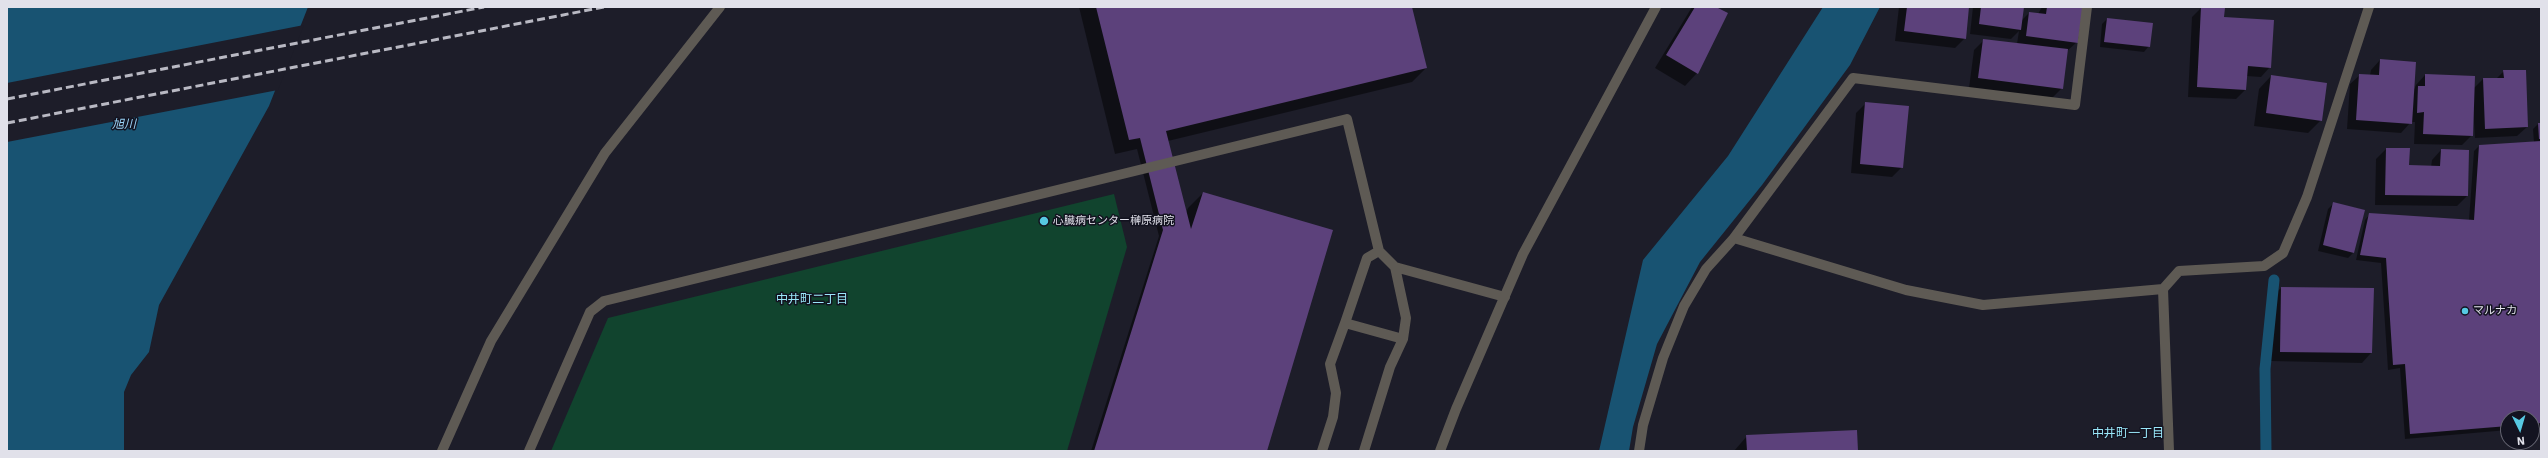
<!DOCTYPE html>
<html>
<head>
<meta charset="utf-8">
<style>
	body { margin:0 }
	#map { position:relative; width:2548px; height:458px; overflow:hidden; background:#1d1d29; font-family:"IBM Plex Sans",sans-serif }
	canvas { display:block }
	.frame { position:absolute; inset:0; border:8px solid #e1e1ea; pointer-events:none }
	.north { position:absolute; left:2500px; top:410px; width:40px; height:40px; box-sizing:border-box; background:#131320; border:1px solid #656571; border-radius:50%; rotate:175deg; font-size:11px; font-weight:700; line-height:16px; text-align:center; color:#e1e1ea }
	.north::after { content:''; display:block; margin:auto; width:14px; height:18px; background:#57c9e2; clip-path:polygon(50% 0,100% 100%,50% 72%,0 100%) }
</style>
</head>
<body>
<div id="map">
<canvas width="2548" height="458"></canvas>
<div class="frame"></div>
<div class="north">N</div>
</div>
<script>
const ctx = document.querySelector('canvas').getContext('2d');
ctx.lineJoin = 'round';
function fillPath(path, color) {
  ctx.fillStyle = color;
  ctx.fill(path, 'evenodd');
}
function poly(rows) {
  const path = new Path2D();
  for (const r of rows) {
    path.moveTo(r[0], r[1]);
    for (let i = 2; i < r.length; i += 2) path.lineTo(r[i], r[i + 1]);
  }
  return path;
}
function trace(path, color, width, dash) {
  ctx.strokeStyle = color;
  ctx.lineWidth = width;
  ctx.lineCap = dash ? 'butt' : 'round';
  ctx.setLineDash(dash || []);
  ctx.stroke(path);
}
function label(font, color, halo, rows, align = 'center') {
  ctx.font = font + ' "IBM Plex Sans","Noto Sans JP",sans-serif';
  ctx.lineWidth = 3;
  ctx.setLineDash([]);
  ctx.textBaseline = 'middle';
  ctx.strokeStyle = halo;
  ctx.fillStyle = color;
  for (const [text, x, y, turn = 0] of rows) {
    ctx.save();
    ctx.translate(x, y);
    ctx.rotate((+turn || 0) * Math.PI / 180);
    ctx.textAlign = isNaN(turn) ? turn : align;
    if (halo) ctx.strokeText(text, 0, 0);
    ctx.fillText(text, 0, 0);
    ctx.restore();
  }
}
const green = poly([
	[1114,194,1127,247,1067,451,551,451,608,318]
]);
const water = poly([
	[7,7,308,7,269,106,159,305,149,352,131,375,124,392,124,451,7,451],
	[1823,7,1880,7,1850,65,1762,185,1700,262,1657,344,1633,427,1629,451,1599,451,1643,260,1728,156]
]);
const pier = poly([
	[304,25,278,90,7,142,7,83]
]);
const shadow = poly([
	[1079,7,1411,7,1426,68,1412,82,1168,141,1186,213,1188,208,1203,193,1265,451,1091,451,1159,236,1137,149,1115,154],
	[1692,7,1714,7,1697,73,1685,86,1655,68],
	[1899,7,1968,7,1965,38,1955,48,1895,41],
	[1973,7,2023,7,2021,21,2029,13,2038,14,2042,7,2082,7,2077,42,2066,52,2062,88,2052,98,1969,88,1974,50,1984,40,2017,44,2019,31,2011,39,1970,34],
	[2202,7,2223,18,2270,67,2261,77,2246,76,2245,90,2236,99,2188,97,2192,17],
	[2107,19,2149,46,2144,52,2100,47,2102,24],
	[2380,60,2413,92,2416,85,2425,75,2473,89,2483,79,2496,79,2504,71,2527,127,2517,136,2475,138,2473,107,2472,135,2462,145,2414,144,2415,122,2411,122,2401,133,2347,129,2350,84,2360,75,2370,75,2371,70],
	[2271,76,2321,120,2308,133,2254,126,2259,89],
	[1866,103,1902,167,1892,177,1851,173,1856,113],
	[2538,124,2541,124,2541,428,2532,428,2532,418,2508,418,2508,430,2405,439,2400,368,2388,370,2381,263,2356,260,2365,220,2370,214,2469,220,2474,151,2479,146,2534,143,2533,129],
	[2386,149,2408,166,2431,167,2432,160,2441,150,2468,150,2467,196,2457,206,2375,205,2376,159],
	[2334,203,2364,210,2353,253,2348,258,2318,251,2328,209],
	[2281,288,2371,353,2362,363,2270,361,2271,297],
	[1747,436,1857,451,1734,451]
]);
const stream = poly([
	[2266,451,2265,369,2274,280]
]);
const building = poly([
	[1096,7,1412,7,1427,68,1166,131,1191,229,1203,192,1333,230,1267,451,1094,451,1163,230,1140,138,1129,140],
	[1695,7,1716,7,1728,13,1698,74,1666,55],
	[1907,7,1969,7,1966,39,1904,31],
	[1981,7,2024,7,2021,30,1979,24],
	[2047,7,2083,7,2078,43,2026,36,2029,12,2046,14],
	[2201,7,2225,8,2224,17,2274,20,2271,68,2248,66,2246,90,2197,87],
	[2107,18,2153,23,2150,47,2104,42],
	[1983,39,2068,49,2063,89,1978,78],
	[2380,59,2416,62,2412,124,2356,120,2359,74,2379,75],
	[2503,70,2526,70,2528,127,2485,129,2483,78,2504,78],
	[2425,74,2475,76,2473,136,2423,134,2424,112,2417,113,2418,86,2425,86],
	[2271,75,2327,83,2322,121,2266,113],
	[1865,102,1909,106,1903,168,1860,164],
	[2538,123,2541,123,2541,139,2539,139],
	[2541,141,2541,423,2532,424,2532,418,2508,418,2508,426,2410,434,2405,364,2393,365,2386,258,2360,255,2369,213,2474,220,2479,145],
	[2386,148,2410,148,2409,165,2440,166,2441,149,2469,150,2468,196,2385,195],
	[2333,202,2365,210,2354,253,2323,245],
	[2281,287,2374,288,2372,353,2280,352],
	[1857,430,1858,451,1747,451,1746,435]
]);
const service = poly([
	[1395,267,1505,297],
	[1345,323,1367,258,1379,251],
	[529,451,590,312,604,301,1347,119,1379,251,1395,267,1406,318,1403,339,1390,367,1364,451],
	[1322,451,1333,417,1336,393,1330,364,1345,323,1403,339]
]);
const minor = poly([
	[1734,238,1906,290,1983,305,2163,289],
	[442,451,491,341,605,153,720,7],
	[1639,451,1643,425,1663,358,1684,306,1706,269,1734,238,1853,78,2075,105,2087,7],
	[2169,451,2163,289,2179,271,2264,266,2283,253,2307,197,2369,7]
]);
const tertiary = poly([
	[1440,451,1456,409,1523,254,1656,7]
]);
const rail = poly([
	[7,99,484,7],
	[7,123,604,7]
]);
const markers = [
	[1044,221,5,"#57c9e2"],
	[2465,311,4,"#57c9e2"]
];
const poiNames = [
	["心臓病センター榊原病院",1053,221],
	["マルナカ",2473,311]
];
const waterNames = [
	["旭川",124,125]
];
const neighbourhoodNames = [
	["中井町二丁目",812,300],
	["中井町一丁目",2128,434]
];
fillPath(green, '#11442e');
fillPath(water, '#185372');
fillPath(pier, '#1d1d29');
fillPath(shadow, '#0007');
trace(stream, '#185372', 11);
fillPath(building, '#5c417b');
trace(service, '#5e5a54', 10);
trace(minor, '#5e5a54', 10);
trace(tertiary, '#5e5a54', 10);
trace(rail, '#b9b9c3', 3, [8, 4]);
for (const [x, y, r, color] of markers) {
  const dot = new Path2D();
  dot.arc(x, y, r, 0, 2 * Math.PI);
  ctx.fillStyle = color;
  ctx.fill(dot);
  trace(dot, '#131320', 1.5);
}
label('11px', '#e1e1ea', '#131320', poiNames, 'left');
label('italic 12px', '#99d2f5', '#131320', waterNames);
label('12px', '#99e6f8', '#131320', neighbourhoodNames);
</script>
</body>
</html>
